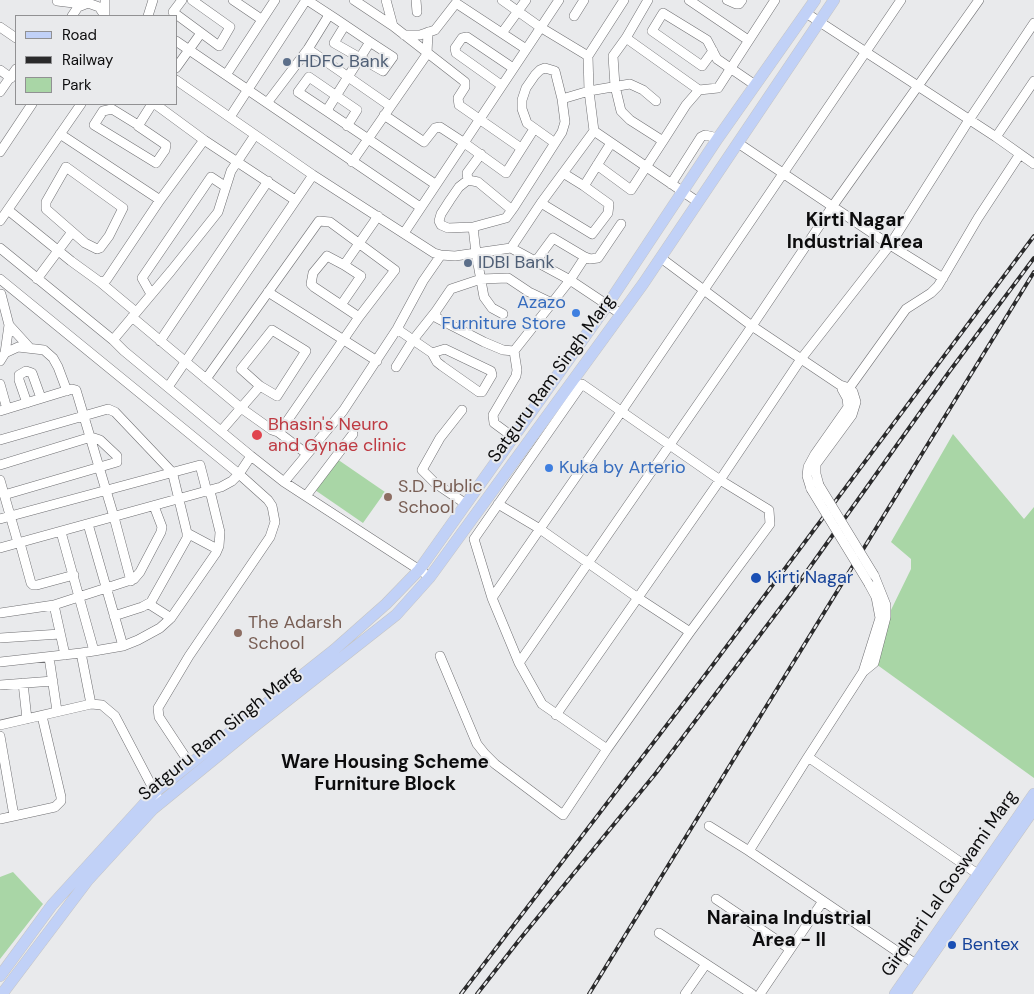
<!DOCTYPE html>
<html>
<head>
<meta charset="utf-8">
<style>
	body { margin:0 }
	#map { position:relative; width:1034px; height:994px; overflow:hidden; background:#e9eaec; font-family:"DM Sans",sans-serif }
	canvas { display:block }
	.legend { position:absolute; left:15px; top:15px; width:162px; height:90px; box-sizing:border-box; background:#e9eaec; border:1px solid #919193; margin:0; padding:6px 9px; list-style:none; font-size:15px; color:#0c0c0d }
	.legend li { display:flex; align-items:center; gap:10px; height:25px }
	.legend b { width:25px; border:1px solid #919193 }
</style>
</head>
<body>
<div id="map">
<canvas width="1034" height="994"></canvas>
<ul class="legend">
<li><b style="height:6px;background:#c1d1f7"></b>Road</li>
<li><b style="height:6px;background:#2a2a2b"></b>Railway</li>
<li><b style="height:14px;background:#a9d6a6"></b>Park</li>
</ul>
</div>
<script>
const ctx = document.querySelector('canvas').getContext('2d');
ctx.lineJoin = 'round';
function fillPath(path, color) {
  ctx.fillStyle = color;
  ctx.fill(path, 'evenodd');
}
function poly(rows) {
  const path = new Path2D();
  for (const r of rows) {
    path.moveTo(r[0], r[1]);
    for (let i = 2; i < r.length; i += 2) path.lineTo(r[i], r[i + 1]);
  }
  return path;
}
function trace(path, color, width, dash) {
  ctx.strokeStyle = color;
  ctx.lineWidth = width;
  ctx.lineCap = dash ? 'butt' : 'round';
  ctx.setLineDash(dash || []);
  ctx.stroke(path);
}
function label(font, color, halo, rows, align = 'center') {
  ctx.font = font + ' "DM Sans",sans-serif';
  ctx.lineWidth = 4;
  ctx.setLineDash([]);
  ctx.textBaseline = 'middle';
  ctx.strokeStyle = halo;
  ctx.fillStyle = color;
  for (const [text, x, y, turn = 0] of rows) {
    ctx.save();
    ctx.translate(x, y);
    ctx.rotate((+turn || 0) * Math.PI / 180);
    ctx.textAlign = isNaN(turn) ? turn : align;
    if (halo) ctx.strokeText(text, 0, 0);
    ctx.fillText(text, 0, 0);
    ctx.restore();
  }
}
const green = poly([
	[953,434,1024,519,1034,507,1034,778,876,664,891,610,911,569,911,559,891,542],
	[337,459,385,492,363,523,315,490],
	[13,872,43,904,0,959,0,877]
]);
const minor = poly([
	[182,0,173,12,219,46,230,27,192,0],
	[233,0,261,19],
	[307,0,336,19,370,42,393,57,383,71,334,43,345,25],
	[354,0,393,26],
	[386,0,393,26,465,82,465,87,458,98,459,105,518,146,522,147],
	[416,0,417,12],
	[502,0,540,27,588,56,589,91,594,131,541,203,511,248],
	[648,0,626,38,613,56,615,86,621,111,630,120,663,141,686,105,699,90],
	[689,0,748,40],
	[727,0,736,4,739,4,742,0],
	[57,1,82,4],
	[806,13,996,137,1034,81],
	[72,16,78,7,88,3,99,7,105,16],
	[105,16,105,0],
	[148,16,153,0],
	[574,16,584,0],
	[0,27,16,38],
	[502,33,526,0],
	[404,35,420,35,435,30,456,3,526,49],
	[626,38,699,90,718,88,775,0],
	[176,41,420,207],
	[370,42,329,107,328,112,435,184],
	[308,49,390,106],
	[713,51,702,66,652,31,663,13,707,40,717,59,755,85],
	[588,56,624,0],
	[176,68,201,33],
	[0,70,11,78],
	[226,75,275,0],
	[176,80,313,175,434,253,441,255,455,256,511,248,570,280,621,314],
	[501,85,456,53,455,48,462,38,467,37,513,68],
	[0,92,16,69],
	[267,103,308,49,329,15],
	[155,104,204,140],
	[328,112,298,92,309,77,357,110,347,126],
	[384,115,424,142,435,128,440,127,463,142,506,173,534,129],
	[230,117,306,0],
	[138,125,112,109,103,111,94,125,156,163,165,150,166,145,138,126,152,104],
	[594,131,698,202],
	[60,134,160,200],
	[996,137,1034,164],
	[555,143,527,123,522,109,522,100,526,88,535,75,540,70,545,68,555,71,562,99],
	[738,143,890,245,943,278],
	[0,152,32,104],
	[352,162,427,54,428,32],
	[597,165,631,190,663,141],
	[66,167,123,208,109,236,100,248,97,249,85,243,46,209,46,202,66,167],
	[563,173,584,186],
	[468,180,467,173,481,154],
	[671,184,701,137,705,135,718,138],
	[541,203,592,234,608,213,609,204,584,186,611,143],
	[8,210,71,261,100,282,105,281,107,279,160,200,204,140,295,200],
	[0,221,81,104],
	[473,227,448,228,441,225,439,221,441,214,450,200,459,187,468,180,478,182,512,210],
	[404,233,559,0],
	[0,248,113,340,124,351,251,456,284,482,424,573],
	[661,258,752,326,840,385,849,388,853,392,856,402,852,415,816,464,816,474,819,485],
	[536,261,553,238,585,257],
	[344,265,378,216],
	[0,279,239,474,268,500,272,506,275,522,270,537,189,656,158,708,159,717,190,764],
	[37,279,72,232],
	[100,282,136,312],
	[268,292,377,361],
	[1,294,9,325],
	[151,294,142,278,211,177,226,187],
	[552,303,529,292,508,278,481,279,451,289,436,311,436,316,437,318,484,342,503,350,514,351,552,303,570,280,585,257,590,259,598,258,621,224],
	[341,305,361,276,344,265,327,256,313,273,311,284,314,287,359,317],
	[503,314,492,308,484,297,476,253,473,227,506,218,514,207,562,132,565,122,562,99,589,91,630,84,643,90,656,101],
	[132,317,241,408,272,430,278,432,283,427,359,317,395,270,330,222,319,221,206,379],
	[397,329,432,353,437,362,442,366,479,392,482,392,492,375,491,371,445,349,432,353],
	[272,330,306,351,277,396,260,386,241,369,272,330],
	[113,340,171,271,218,212,231,171,255,135],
	[160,341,268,181],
	[5,353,9,325,29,347],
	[0,361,5,353,18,347,44,350,53,358,58,367,67,391],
	[396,367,413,340,436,311],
	[0,384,7,409],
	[168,387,313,175],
	[845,394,906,309,931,293,938,286,978,218,1020,154],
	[27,403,19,380,19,375,26,371,32,373,41,398],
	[462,410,440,438,422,470,435,483,466,504],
	[0,411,72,389,76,390,114,517,131,581],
	[221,431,260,386],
	[278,432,307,454],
	[513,437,494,423,493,415,516,376,517,370,514,351],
	[0,440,108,409,115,412,170,470,173,475,187,533,187,538,151,602,142,607,114,616],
	[0,465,91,437,100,440,117,456,117,462,4,495],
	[0,480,18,543],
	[284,482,343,411,397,329,423,281,441,255],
	[811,489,807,476,808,467,815,454,848,407,847,398,842,389],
	[306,496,353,434],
	[498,504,540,529,638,598,690,632],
	[0,519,200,465,207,492],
	[88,524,123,646],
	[61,532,94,651,81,653],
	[187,533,217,549],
	[20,543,31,583,33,585,37,585,74,575],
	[0,548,221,487,232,481,239,474,251,456],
	[874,575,886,605,886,617,874,663,863,672,808,757,982,877],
	[492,598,621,412,901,0],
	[149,604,171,618],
	[54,605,65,655],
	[0,613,54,605,134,579,140,572,161,532,162,527,154,506],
	[0,638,60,634],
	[94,651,123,646,138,640,160,628,171,618,216,553,219,546,220,532,210,491],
	[440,656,477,744,485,754,495,764,563,815,607,749,690,632,770,524,769,510,720,480,582,384,474,539,492,598,519,663,542,704,607,749],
	[49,657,57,711],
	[0,662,81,653,91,704],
	[519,663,752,326,832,207,979,0],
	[863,672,880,618,876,597,869,584],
	[23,683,27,719],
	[0,685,53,681],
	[556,715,720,480,801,359,890,245,969,120,1034,23],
	[0,725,91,704,102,705,115,716,157,796],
	[0,736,14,816],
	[0,819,55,807,61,801,61,797,42,716],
	[709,826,749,851,808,757],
	[749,851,823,901,760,994],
	[716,899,790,949],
	[823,901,920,967],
	[659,933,752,994],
	[685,994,706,964]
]);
const major = poly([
	[0,976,52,905,155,792,334,650,386,604,419,570,608,304,718,138,815,0],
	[2,994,88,880,153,809,251,729,396,615,430,577,643,284,834,0],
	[895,994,1034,794],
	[905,994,1034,809]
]);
const rail = poly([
	[461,994,709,670,1034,236],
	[477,994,520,939,656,773,790,595,949,372,1034,258],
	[589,994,1034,272]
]);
const minorBridge = poly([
	[819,485,874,575],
	[811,489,869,584]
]);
const markers = [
	[287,62,5,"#5c6f8a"],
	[468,263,5,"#5c6f8a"],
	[576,313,5,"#3f7fe0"],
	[257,435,6,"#e0444e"],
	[549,468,5,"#3f7fe0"],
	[388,497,5,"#8d6e63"],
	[756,578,6,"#1a4fb4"],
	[238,633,5,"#8d6e63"],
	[952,945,5,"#1a4fb4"]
];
const serviceNames = [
	["HDFC Bank",297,62],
	["IDBI Bank",478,263]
];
const shopNames = [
	["Azazo",566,303],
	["Furniture Store",566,324],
	["Kuka by Arterio",559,468,"left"]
];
const streetNames = [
	["Satguru Ram Singh Marg",552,379,-54],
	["Satguru Ram Singh Marg",220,734,-39],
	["Girdhari Lal Goswami Marg",950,884,-55]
];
const healthNames = [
	["Bhasin's Neuro",268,425],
	["and Gynae clinic",268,446]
];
const educationNames = [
	["S.D. Public",398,487],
	["School",398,508],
	["The Adarsh",248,623],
	["School",248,644]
];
const transitNames = [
	["Kirti Nagar",767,578],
	["Bentex",962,945]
];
const neighbourhoodNames = [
	["Kirti Nagar",855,221],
	["Industrial Area",855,243],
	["Ware Housing Scheme",385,763],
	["Furniture Block",385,785],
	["Naraina Industrial",789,919],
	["Area - II",789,941]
];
fillPath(green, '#a9d6a6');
trace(minor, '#6f6f72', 10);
trace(major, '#c5c5c5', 12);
trace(minor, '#fff', 9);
trace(major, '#c1d1f7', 11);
trace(rail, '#2a2a2b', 4);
trace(rail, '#e9eaec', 2, [5.5]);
trace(minorBridge, '#6f6f72', 10, []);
trace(minorBridge, '#fff', 9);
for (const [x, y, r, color] of markers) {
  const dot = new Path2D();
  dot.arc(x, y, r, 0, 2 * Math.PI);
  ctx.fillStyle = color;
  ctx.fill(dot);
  trace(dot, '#e9eaec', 2);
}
label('18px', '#4e5e75', '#e9eaec', serviceNames, 'left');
label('18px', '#366cbe', '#e9eaec', shopNames, 'right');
label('18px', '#0c0c0d', '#e9eaec', streetNames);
label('18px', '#be3a42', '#e9eaec', healthNames, 'left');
label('18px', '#785e54', '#e9eaec', educationNames, 'left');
label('18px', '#164399', '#e9eaec', transitNames, 'left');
label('bold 19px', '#0c0c0d', '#e9eaec', neighbourhoodNames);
</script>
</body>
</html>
